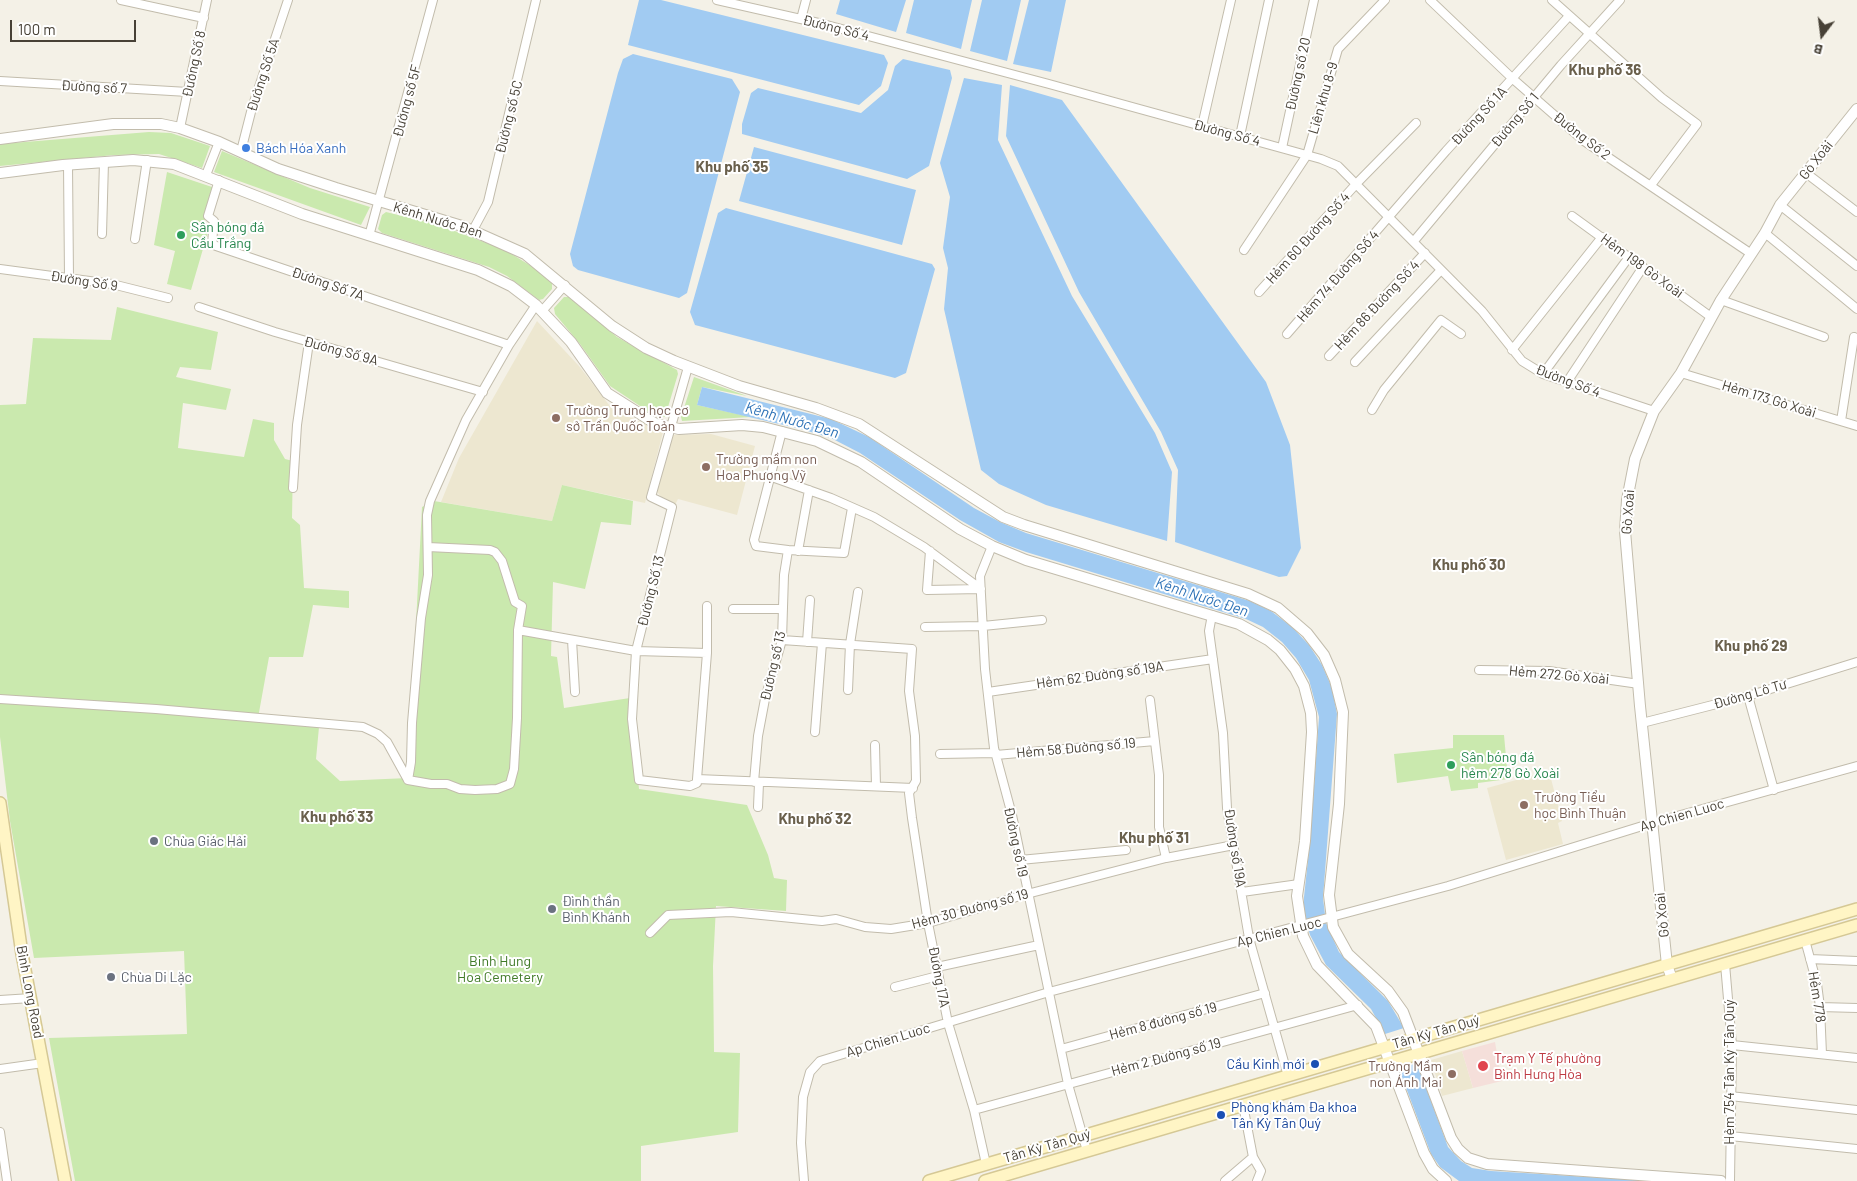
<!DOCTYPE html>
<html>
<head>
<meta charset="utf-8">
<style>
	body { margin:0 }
	#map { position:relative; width:1857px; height:1181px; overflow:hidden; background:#f4f1e7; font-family:Barlow,sans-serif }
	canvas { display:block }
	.north { position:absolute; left:1797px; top:10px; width:50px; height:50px; -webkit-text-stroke:4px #fff; paint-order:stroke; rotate:195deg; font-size:14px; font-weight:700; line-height:20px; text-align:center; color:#474136 }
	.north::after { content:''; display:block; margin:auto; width:18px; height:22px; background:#474136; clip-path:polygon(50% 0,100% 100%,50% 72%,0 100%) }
	.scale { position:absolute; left:10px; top:20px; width:126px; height:22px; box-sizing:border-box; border:2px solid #474136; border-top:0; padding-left:6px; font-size:15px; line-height:18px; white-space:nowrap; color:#474136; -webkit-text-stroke:4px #fff; paint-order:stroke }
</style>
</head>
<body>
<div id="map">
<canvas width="1857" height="1181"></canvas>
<div class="north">B</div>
<div class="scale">100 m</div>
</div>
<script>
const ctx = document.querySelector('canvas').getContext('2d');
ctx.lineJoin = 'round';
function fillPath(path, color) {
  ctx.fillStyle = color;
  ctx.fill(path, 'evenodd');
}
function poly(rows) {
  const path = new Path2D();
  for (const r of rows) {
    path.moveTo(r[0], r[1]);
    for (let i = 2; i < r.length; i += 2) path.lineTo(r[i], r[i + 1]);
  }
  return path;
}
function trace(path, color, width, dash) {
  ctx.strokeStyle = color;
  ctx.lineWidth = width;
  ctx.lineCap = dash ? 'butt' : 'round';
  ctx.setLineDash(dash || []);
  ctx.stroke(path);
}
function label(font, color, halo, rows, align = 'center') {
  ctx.font = font + ' Barlow,sans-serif';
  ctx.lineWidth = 4;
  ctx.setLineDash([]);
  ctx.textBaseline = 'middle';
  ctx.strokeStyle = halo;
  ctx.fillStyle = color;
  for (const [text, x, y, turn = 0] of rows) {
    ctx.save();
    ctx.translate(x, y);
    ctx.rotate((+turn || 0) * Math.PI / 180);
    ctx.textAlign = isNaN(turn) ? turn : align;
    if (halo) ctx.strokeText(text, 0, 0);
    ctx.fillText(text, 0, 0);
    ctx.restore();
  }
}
const education = poly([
	[537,321,579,366,613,410,663,432,645,503,562,485,552,521,441,502,459,458],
	[711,434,755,446,737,515,678,499,675,505,663,499,657,492,656,488,671,435],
	[1549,771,1562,821,1558,823,1563,844,1506,860,1487,788],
	[1462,1051,1473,1088,1442,1096,1431,1060]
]);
const medical = poly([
	[1495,1042,1502,1081,1473,1088,1462,1051]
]);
const green = poly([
	[149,132,171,133,210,146,202,168,159,154,114,155,0,166,0,144],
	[222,151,310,188,370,207,361,225,214,172],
	[167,172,215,188,204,222,210,225,191,290,167,284,175,251,154,245],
	[386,212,439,225,505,250,536,269,552,282,552,289,543,299,539,300,507,276,489,267,382,233,378,229,382,215],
	[564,297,570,297,617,337,677,370,678,374,665,417,649,412,610,386,580,344,555,314,554,308],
	[117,307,218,332,211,370,180,367,176,377,231,389,226,410,183,403,178,448,244,457,253,419,274,423,274,440,285,459,293,461,292,518,300,525,304,588,349,591,349,608,313,605,303,657,269,657,258,718,319,727,316,759,340,781,408,778,422,507,434,501,552,521,562,485,633,501,631,525,601,522,585,589,553,582,551,656,557,657,564,708,630,698,639,789,747,805,768,855,774,878,787,880,786,911,716,906,713,966,714,1052,740,1053,738,1132,641,1146,641,1181,75,1181,49,1038,187,1034,184,951,34,958,10,821,0,737,0,405,26,404,33,338,111,340],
	[694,377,747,396,702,387,697,405,751,417,682,421,681,417],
	[1453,735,1504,735,1508,779,1478,783,1478,788,1451,791,1448,776,1397,783,1394,754,1453,748]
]);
const water = poly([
	[639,0,661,0,884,55,888,63,881,86,859,105,628,45],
	[840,0,906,0,896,32,836,14],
	[914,0,972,0,961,49,906,33],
	[982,0,1021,0,1007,61,970,51],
	[1029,0,1066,0,1051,72,1013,64],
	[633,54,732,79,740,92,687,293,679,298,578,270,573,266,570,254,618,73,623,59],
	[903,59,950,70,952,78,929,166,907,179,742,134,742,124,751,93,758,88,861,113,888,90,895,66],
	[964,78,1002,85,998,140,1072,296,1155,433,1172,472,1167,541,1046,505,999,484,981,470,944,309,948,268,943,248,950,197,940,163],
	[1010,85,1062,100,1266,382,1290,445,1301,548,1287,576,1279,577,1175,542,1178,470,1161,432,1079,292,1006,136],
	[754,147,916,190,902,245,739,201],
	[726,208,932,264,935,269,906,373,895,378,695,325,690,312,718,213],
	[702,387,831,419,869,437,974,508,1000,522,1026,533,1250,601,1271,611,1292,627,1309,645,1322,665,1332,688,1337,714,1323,898,1326,923,1339,952,1388,1001,1404,1028,1385,1034,1371,1009,1326,965,1310,935,1304,913,1304,897,1310,841,1319,717,1309,680,1296,658,1282,642,1263,627,1246,619,1026,552,999,542,960,520,860,453,831,438,801,429,697,405],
	[1417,1063,1448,1147,1461,1161,1472,1168,1491,1171,1655,1181,1459,1181,1440,1167,1431,1154,1399,1069]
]);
const minor = poly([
	[121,0,204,18],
	[717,0,823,24,1049,84,1321,159,1338,166,1482,311,1522,361,1543,374,1654,411],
	[1430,0,1513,79,1584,141,1750,253],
	[1552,0,1662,98,1697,124,1651,185],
	[801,19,806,0],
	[0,81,188,92],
	[1202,126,1231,0],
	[180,128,207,0],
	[1240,136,1269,0],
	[1282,148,1314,0],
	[241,151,252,108,288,0],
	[68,164,69,278],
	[1806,173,1857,212],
	[206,175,219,142],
	[219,180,208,216,214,221,212,243,216,246,509,345],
	[1780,205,1857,266],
	[1572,216,1711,317],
	[473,230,488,202,536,0],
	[1765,233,1857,309],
	[102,234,104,162],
	[369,236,433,0],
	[135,239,147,160],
	[1414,241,1561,65,1620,0],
	[1244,250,1307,155,1338,49,1385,0],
	[0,269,112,284,168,298],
	[1259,292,1357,183,1416,123],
	[1721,300,1824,337],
	[199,307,275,332,483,392],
	[542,311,565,285],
	[1287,334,1446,151,1569,16],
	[1512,350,1602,237],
	[1329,356,1425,253],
	[1355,362,1441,270],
	[1681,373,1857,426],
	[1543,374,1629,257],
	[1567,382,1643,267],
	[1372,410,1384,390,1441,320,1461,334],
	[1841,421,1854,337],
	[782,431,754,540,756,546,788,550,844,553,852,508],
	[769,476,831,498,874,517,924,547,981,589],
	[293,488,297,425,309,342],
	[992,546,980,576,985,669,994,748,1012,815,1068,1084,1087,1151],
	[798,551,809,490],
	[930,551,927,590,981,589],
	[707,606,707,653,697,779,913,788],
	[733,609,783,609],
	[1212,615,1209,631,1223,733,1227,808,1249,938,1288,1076],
	[925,627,983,626,1042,620],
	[518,630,636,651,672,507,651,497,688,367],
	[572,640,575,692],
	[782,640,912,649,909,691,915,736,916,781,909,793,912,818,928,923,948,1023,974,1110,986,1164],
	[807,642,810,600],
	[1479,670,1549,671,1639,684],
	[848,690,850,644,858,592],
	[988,692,1213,659],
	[1748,696,1774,790],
	[0,699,156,709,363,727,378,734,387,742,408,780,431,784,447,784,460,789,475,790,497,789,510,784,514,769,517,718,518,630,522,606,515,602,502,561,495,552,490,550,428,547],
	[1150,700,1159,775,1159,827,1166,858],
	[1642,723,1748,696,1857,662],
	[815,732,822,643],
	[875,745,876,786],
	[940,754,996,753],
	[996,755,1155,741],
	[697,779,697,783,690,786,639,780,632,719,636,651,707,653],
	[408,780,411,762,412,723,421,618,428,575,427,515,430,501,466,420,509,345,536,305],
	[754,782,758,736,765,699,782,640,784,575,788,550],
	[758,807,759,783],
	[1020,860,1126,850],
	[1242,892,1299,884],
	[650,933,668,915,731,912,822,921,836,919,865,927,891,929,928,923,1027,894,1166,858,1234,845],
	[1805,940,1817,984,1820,1007,1822,1054],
	[1810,959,1857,961],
	[1725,964,1732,1045,1730,1181],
	[937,967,1039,945],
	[895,987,938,976],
	[0,1000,31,998],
	[1820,1007,1857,1008],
	[1732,1045,1857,1058],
	[1061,1049,1265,993],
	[0,1069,43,1063],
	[1730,1096,1857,1110],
	[974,1110,1358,1005],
	[0,1132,7,1181],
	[1730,1136,1857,1149],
	[1253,1157,1261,1171,1257,1181],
	[804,1181,801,1143,803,1097,810,1072,820,1061,1049,992,1448,886,1652,823,1857,766],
	[1225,1181,1253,1157,1243,1105]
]);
const tertiary = poly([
	[0,139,113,124,161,124,180,128,219,142,278,169,336,188,462,226,525,254,612,326,646,348,674,361,739,386,816,408,859,424,1003,517,1024,525,1248,594,1278,608,1307,633,1324,655,1335,680,1343,712,1339,804,1329,895,1333,927,1348,954,1388,991,1403,1012,1451,1138,1458,1149,1468,1158,1487,1164,1721,1181],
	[0,173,63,165,133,160,174,164,302,214,478,270,511,286,536,305,571,342,607,393,656,424,679,429,742,425,763,427,817,441,861,462,960,529,992,546,1026,560,1239,624,1268,640,1280,650,1295,669,1304,686,1311,713,1312,732,1305,841,1297,896,1303,936,1317,965,1376,1026,1424,1153,1433,1169,1446,1181],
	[1672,979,1667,965,1640,706,1625,531,1627,500,1635,459,1654,411,1681,373,1721,300,1765,233,1780,205,1857,109]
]);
const secondary = poly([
	[0,803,22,954,65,1181],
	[929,1181,1857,909],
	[985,1181,1857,925]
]);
const markers = [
	[246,148,5,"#3f7fe0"],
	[181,235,5,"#2e9e5b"],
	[556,418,5,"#8d6e63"],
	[706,467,5,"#8d6e63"],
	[1451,765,5,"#2e9e5b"],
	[1524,805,5,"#8d6e63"],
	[154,841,5,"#6b7280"],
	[552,909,5,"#6b7280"],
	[111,977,5,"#6b7280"],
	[1315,1064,5,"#1a4fb4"],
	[1483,1066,6,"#e0444e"],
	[1452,1074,5,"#8d6e63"],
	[1221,1115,5,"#1a4fb4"]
];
const streetNames = [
	["Đường Số 4",836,28,14],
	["Đường Số 8",194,64,-78],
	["Đường số 20",1298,74,-78],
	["Đường Số 5A",263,75,-72],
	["Đường số 7",94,87,3],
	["Liên khu 8-9",1323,98,-74],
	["Đường số 5F",407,101,-75],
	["Đường Số 1A",1479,116,-47],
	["Đường số 5C",509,117,-76],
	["Đường Số 1",1515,120,-50],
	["Đường Số 4",1227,133,15],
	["Đường Số 2",1582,136,38],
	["Gò Xoài",1816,160,-52],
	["Kênh Nước Đen",438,220,17],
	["Hẻm 60 Đường Số 4",1308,238,-48],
	["Hẻm 198 Gò Xoài",1642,266,36],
	["Hẻm 74 Đường Số 4",1338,276,-49],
	["Đường Số 9",84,281,9],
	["Đường Số 7A",328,284,19],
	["Hẻm 86 Đường Số 4",1377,305,-47],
	["Đường Số 9A",341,351,15],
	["Đường Số 4",1568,381,21],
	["Hẻm 173 Gò Xoài",1769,399,17],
	["Gò Xoài",1628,512,-86],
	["Đường Số 13",651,591,-76],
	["Đường số 13",773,666,-77],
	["Hẻm 62 Đường số 19A",1100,675,-8],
	["Hẻm 272 Gò Xoài",1559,675,5],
	["Đường Lô Tư",1750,694,-16],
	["Hẻm 58 Đường số 19",1076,748,-5],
	["Ap Chien Luoc",1682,815,-16],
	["Đường số 19",1016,842,78],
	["Đường số 19A",1235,848,81],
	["Hẻm 30 Đường số 19",970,909,-15],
	["Gò Xoài",1662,915,-96],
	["Ap Chien Luoc",1279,932,-14],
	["Đường 17A",939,977,79],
	["Binh Long Road",30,992,79],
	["Hẻm 778",1817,997,81],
	["Hẻm 8 đường số 19",1163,1021,-15],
	["Tân Kỳ Tân Quý",1436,1032,-16],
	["Ap Chien Luoc",888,1040,-17],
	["Hẻm 2 Đường số 19",1166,1057,-15],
	["Hẻm 754 Tân Kỳ Tân Quý",1729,1072,-90],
	["Tân Kỳ Tân Quý",1047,1146,-16]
];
const shopNames = [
	["Bách Hóa Xanh",256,148]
];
const leisureNames = [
	["Sân bóng đá",191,227],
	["Cầu Trắng",191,243],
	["Sân bóng đá",1461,757],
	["hẻm 278 Gò Xoài",1461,773]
];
const educationNames = [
	["Trường Trung học cơ",566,410],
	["sở Trần Quốc Toản",566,426],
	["Trường mầm non",716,459],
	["Hoa Phượng Vỹ",716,475],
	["Trường Tiểu",1534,797],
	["học Bình Thuận",1534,813],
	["Trường Mầm",1442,1066,"right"],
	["non Ánh Mai",1442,1082,"right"]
];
const worshipNames = [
	["Chùa Giác Hải",164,841],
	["Đình thần",562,901],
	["Bình Khánh",562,917],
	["Chùa Di Lặc",121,977]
];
const parkNames = [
	["Binh Hung",500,961],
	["Hoa Cemetery",500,977]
];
const healthNames = [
	["Trạm Y Tế phường",1494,1058],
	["Bình Hưng Hòa",1494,1074]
];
const transitNames = [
	["Cầu Kinh mới",1305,1064],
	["Phòng khám Đa khoa",1231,1107,"left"],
	["Tân Kỳ Tân Quý",1231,1123,"left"]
];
const neighbourhoodNames = [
	["Khu phố 36",1605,70],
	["Khu phố 35",732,167],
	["Khu phố 30",1469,565],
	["Khu phố 29",1751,646],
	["Khu phố 33",337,817],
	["Khu phố 32",815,819],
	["Khu phố 31",1154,838]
];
const waterNames = [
	["Kênh Nước Đen",792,420,16],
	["Kênh Nước Đen",1202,597,18]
];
fillPath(education, '#ede7d0');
fillPath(medical, '#f5dfda');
fillPath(green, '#cae9ae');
fillPath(water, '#a1cbf2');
trace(minor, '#c2bcac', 10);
trace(tertiary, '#c2bcac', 12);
trace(secondary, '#d5c895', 14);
trace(minor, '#fff', 8);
trace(tertiary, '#fff', 10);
trace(secondary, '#fff5c5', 11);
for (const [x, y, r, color] of markers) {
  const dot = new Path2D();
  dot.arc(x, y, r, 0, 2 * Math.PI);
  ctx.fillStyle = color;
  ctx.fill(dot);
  trace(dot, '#fff', 2);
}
label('14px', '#474136', '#fff', streetNames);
label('14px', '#366cbe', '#fff', shopNames, 'left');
label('14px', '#27864d', '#fff', leisureNames, 'left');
label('14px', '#785e54', '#fff', educationNames, 'left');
label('14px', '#5b616d', '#fff', worshipNames, 'left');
label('14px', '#407a27', '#fff', parkNames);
label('14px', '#be3a42', '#fff', healthNames, 'left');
label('14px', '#164399', '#fff', transitNames, 'right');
label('bold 15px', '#6a604c', '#fff', neighbourhoodNames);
label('italic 15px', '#2c71b6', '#fff', waterNames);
</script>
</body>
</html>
